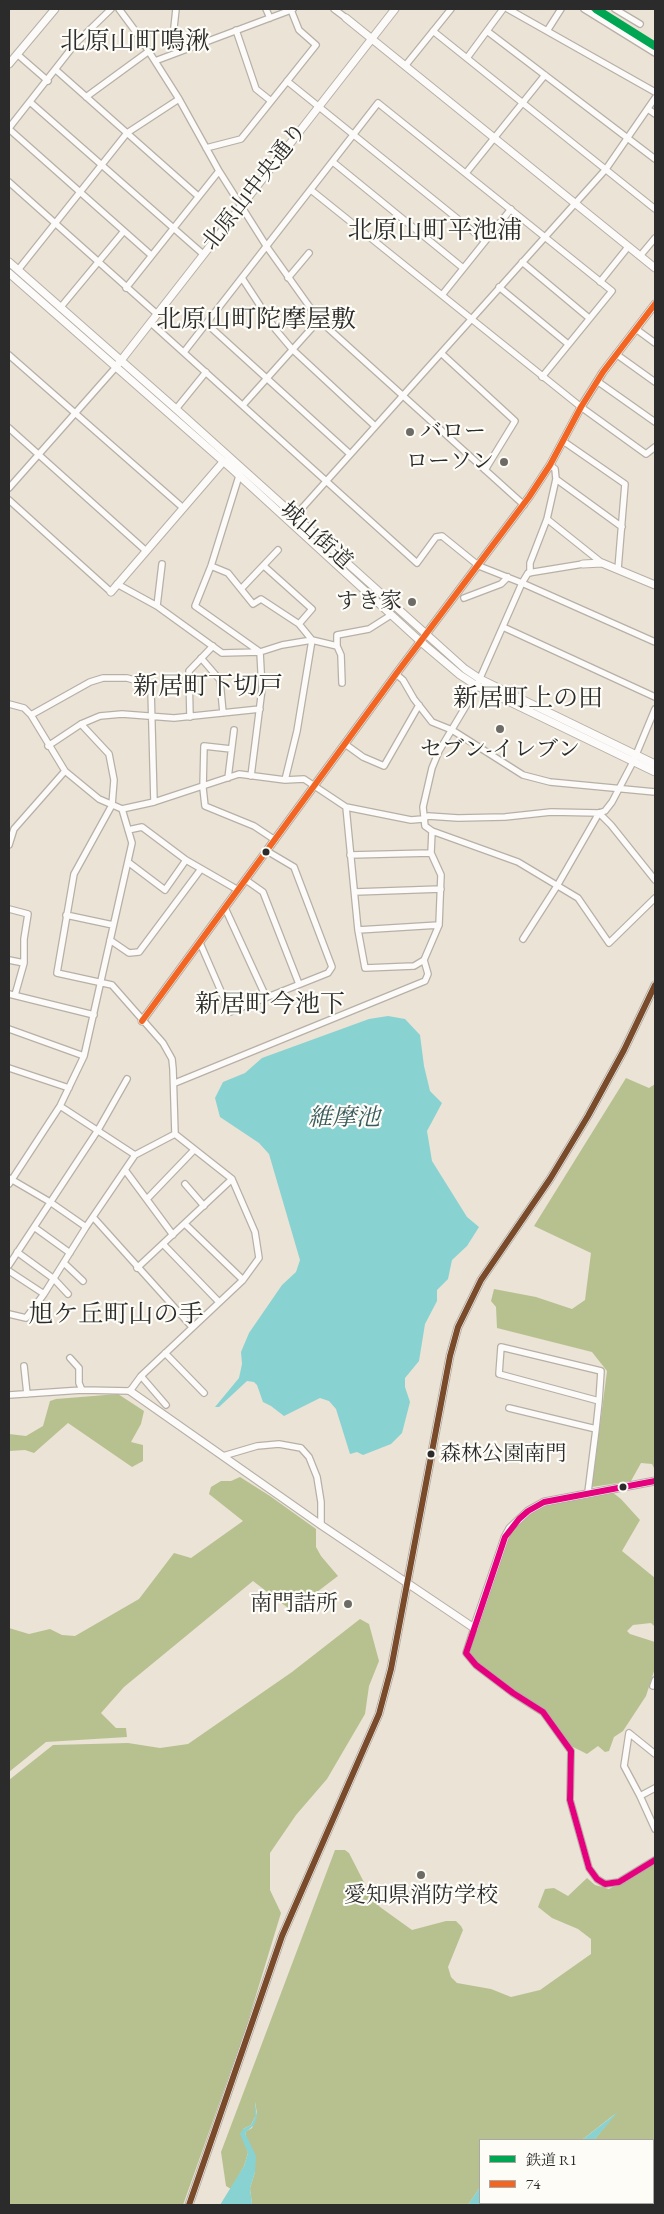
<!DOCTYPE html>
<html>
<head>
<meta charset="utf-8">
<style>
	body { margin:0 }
	#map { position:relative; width:664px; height:2214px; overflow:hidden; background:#ebe3d5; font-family:"EB Garamond","Noto Serif JP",serif }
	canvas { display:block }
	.frame { position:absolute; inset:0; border:10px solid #2b2b2b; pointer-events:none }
	.legend { position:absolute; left:479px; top:2139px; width:175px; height:65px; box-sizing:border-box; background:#fdfcf7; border:1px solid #a9a8a5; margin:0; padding:6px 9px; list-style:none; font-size:15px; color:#2b2b2b }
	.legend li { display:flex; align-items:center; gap:10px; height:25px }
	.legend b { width:25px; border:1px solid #a9a8a5 }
</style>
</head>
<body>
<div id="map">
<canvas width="664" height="2214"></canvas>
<div class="frame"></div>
<ul class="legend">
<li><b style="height:6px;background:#00a651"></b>鉄道 R1</li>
<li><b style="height:6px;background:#f26522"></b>74</li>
</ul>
</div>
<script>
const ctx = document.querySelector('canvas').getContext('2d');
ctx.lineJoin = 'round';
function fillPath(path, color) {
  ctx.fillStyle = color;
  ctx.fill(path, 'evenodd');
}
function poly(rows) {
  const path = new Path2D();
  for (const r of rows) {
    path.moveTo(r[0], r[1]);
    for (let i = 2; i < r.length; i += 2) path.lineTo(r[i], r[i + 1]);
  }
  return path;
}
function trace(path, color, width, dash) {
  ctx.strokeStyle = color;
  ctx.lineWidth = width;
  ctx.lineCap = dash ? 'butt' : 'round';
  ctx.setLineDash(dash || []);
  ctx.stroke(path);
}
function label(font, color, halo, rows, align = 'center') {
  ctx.font = font + ' "EB Garamond","Noto Serif JP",serif';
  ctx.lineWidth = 4.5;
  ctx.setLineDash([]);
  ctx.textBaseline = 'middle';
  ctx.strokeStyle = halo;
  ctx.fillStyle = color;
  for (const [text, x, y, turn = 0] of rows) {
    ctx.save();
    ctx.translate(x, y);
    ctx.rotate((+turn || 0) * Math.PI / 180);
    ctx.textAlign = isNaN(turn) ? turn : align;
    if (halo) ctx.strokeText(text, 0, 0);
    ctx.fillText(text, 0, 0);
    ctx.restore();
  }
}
const forest = poly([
	[626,1078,649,1088,655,1084,655,1470,652,1464,641,1463,631,1481,592,1487,607,1371,592,1352,497,1328,496,1307,491,1301,494,1289,536,1297,572,1309,585,1300,591,1253,534,1226],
	[118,1394,144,1411,141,1424,131,1442,143,1445,143,1461,132,1467,68,1423,34,1453,25,1450,9,1451,9,1434,26,1436,43,1426,50,1401,56,1399],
	[240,1477,270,1496,316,1529,316,1547,321,1556,338,1576,292,1611,253,1581,124,1687,101,1713,116,1728,126,1728,127,1737,46,1742,9,1772,9,1628,29,1634,50,1629,62,1635,75,1636,139,1599,174,1553,191,1558,243,1521,209,1494,211,1487,221,1481,231,1481],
	[612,1492,621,1499,640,1520,622,1551,655,1578,655,1627,651,1623,633,1625,627,1631,630,1634,655,1642,655,1668,646,1696,623,1731,614,1737,609,1751,605,1752,598,1746,587,1754,567,1744,544,1711,477,1664,467,1653,506,1538,512,1528,529,1513,545,1506],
	[360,1619,369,1624,379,1661,369,1686,365,1714,327,1779,296,1815,270,1853,270,1890,281,1913,246,2028,183,2205,9,2205,9,1780,53,1745,128,1743,160,1748,188,1744,292,1672],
	[335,1850,345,1850,349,1853,370,1894,380,1907,412,1930,446,1921,456,1921,461,1926,463,1930,448,1967,451,1977,457,1983,491,1989,511,1997,540,1990,591,1954,591,1939,578,1929,552,1918,538,1907,545,1889,554,1888,568,1896,587,1878,595,1885,609,1889,655,1862,655,2156,653,2158,653,2140,594,2140,615,2114,582,2140,480,2140,480,2187,468,2205,252,2205,250,2188,255,2172,245,2132,252,2128,257,2113,255,2102,255,2117,251,2125,243,2129,248,2153,244,2166,231,2189,226,2186,221,2152],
	[653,2200,655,2205,540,2205,542,2203,653,2203]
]);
const water = poly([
	[388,1016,405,1019,420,1035,424,1066,430,1091,442,1103,427,1131,432,1161,467,1217,479,1227,467,1246,452,1260,448,1279,437,1290,437,1301,425,1324,419,1361,405,1378,405,1387,410,1402,402,1433,391,1444,363,1455,357,1452,350,1454,336,1409,329,1401,320,1398,284,1416,271,1406,263,1402,257,1385,254,1382,247,1381,219,1407,215,1407,239,1378,242,1364,241,1352,249,1333,282,1285,296,1272,300,1260,269,1154,259,1143,220,1117,215,1098,223,1082,245,1073,262,1058,369,1019],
	[255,2102,257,2116,254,2125,245,2133,256,2156,255,2172,250,2188,252,2205,220,2205,244,2166,248,2153,240,2134,243,2129,251,2125,255,2117],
	[618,2112,594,2140,582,2140],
	[480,2187,480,2203,542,2203,540,2205,468,2205]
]);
const minor = poly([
	[119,9,139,36,179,99,219,171,267,247,319,320,524,505],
	[176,9,173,37,178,51],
	[266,9,270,18],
	[334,9,346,18],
	[508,9,655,92],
	[584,9,655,53],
	[615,9,640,24],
	[236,30,256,89,271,101],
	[433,31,655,209],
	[487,31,655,159],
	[547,31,561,9],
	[17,54,48,81],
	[467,58,503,9],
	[155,61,291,10],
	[405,66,451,9],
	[56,70,198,196],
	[287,81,485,241],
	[86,97,149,51],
	[30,102,203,254],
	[648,109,655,114],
	[9,128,75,44,111,9],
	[9,129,151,255],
	[206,148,241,139,316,45,299,30,291,10,293,9],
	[333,162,463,268],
	[466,173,545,75],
	[9,182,157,314],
	[311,190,581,407,646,454,655,447],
	[640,256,655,238],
	[522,262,589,318],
	[18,270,127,133,179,99],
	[242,278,276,330,292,349,375,426],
	[288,278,309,253],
	[600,282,628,247],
	[499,287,568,344],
	[126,288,219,171],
	[442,295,511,209],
	[60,308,124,231],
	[151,323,417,563,436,537,442,536,479,566,522,583,528,573,583,564],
	[207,324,350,454],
	[636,329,655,343],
	[184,352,378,103,612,291,542,377],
	[441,353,515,421,485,470],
	[616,354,655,382],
	[9,355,182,507],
	[597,381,655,422],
	[243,405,319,320],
	[176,409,206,372],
	[9,428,145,550],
	[563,441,625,484,618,569],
	[239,476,211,566,195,606,260,652],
	[556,479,622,527],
	[9,488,116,367],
	[9,500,111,592],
	[295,516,606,169,655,98],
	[547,519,602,563],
	[211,566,228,573,253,604,261,599,299,624,312,640,297,731,285,780],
	[264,566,312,609,299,624],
	[530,573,530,563,547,519,556,479,555,469,550,465],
	[117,584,157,606,222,653,260,652,282,645,312,640,337,646,337,635,369,629,391,615],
	[241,589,278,550],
	[464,598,501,584,508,577],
	[157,606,162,564],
	[503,627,655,697],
	[655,642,522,583,473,694,439,751,432,768,423,807,425,826,432,831,518,862,578,898,609,943,655,898],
	[337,646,341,655,342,683],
	[201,658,220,680,223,713],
	[396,674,403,680,414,699,432,722,452,730,523,775,550,782,655,792],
	[9,704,24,708,31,715,65,771,99,799,122,809,154,802,239,774,285,780,304,779,346,807,411,820,423,819,428,816,458,818,505,817,551,812,599,813,605,811,612,802,633,762,655,709],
	[31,715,90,682,103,678,127,678,138,681,151,689,154,802],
	[190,717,189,671,213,646],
	[81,724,109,754,114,780,112,805,74,874,57,973,112,985,163,1043,172,1059,173,1069,175,1134],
	[345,744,363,757,384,766,419,705],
	[48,746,81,724,100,716,122,714,174,718,260,709],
	[231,749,204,746,203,788,205,806,254,826,275,840],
	[251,776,262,689,260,652],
	[228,778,234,730],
	[346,807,358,930,365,968,414,966,424,960,439,925,441,875,431,853,432,831],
	[599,813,611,825,655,880],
	[128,830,142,827,186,860,238,890],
	[9,845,14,829,65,771],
	[350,855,431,853],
	[128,862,165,890,186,860],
	[246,880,263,892,299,984],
	[355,892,441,889],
	[225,908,266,997],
	[9,909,28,914,24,939,24,963,15,995],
	[66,915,113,925],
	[358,930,439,925],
	[523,939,557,886,599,813],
	[110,940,129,953,139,952,201,869],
	[200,943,230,1012,328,973,332,967,294,867,267,851],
	[9,960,24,963],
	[9,994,94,1015],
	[9,1029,84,1056],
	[9,1068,69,1088],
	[175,1083,425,981,428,974,424,960],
	[60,1106,135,1155],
	[125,1170,173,1235],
	[9,1178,50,1202,86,1227],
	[9,1184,60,1106,84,1056,132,843,122,809],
	[185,1184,204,1206],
	[147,1199,194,1150],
	[93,1217,192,1327],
	[185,1224,243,1280],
	[34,1227,70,1253],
	[163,1244,219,1302],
	[17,1252,54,1279,68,1294],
	[64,1263,83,1281],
	[9,1265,98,1130,127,1079],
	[137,1268,232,1179],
	[9,1271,44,1294,86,1227,135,1155,175,1134],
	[9,1314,26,1318,44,1294],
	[165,1353,204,1393],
	[70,1358,79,1368,79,1383,82,1390],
	[24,1366,27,1394],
	[141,1376,166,1405],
	[9,1395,82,1390,130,1391,141,1376,243,1280,259,1258,255,1232,232,1179,175,1134],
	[509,1408,596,1429],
	[223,1456,257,1446,279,1444,301,1448,309,1457,317,1477,321,1502,321,1525],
	[588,1492,596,1429,599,1401,601,1371,501,1347,499,1374,599,1401],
	[474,1628,466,1653,476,1665,513,1693,543,1712,571,1751,570,1800,589,1868,597,1879,605,1884,619,1882,655,1860],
	[653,1686,655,1680],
	[655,1754,629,1733,624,1766,640,1796,655,1788],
	[640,1796,655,1829]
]);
const tertiary = poly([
	[346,18,655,268],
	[9,64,55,9],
	[9,262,176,409,465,669,480,679,655,764],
	[9,273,231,468,421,642,460,675,477,686,655,772],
	[119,363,395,9],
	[583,564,602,563,655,585],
	[111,592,223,462],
	[142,1021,396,674,529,497,550,465,581,407,603,372,655,304],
	[130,1391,321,1525,474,1628,505,1537,510,1528,528,1511,544,1502,655,1481],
	[189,2205,282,1936,379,1714,391,1669,450,1356,458,1327,481,1280,550,1179,588,1116,624,1050,655,985]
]);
const bus1 = poly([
	[142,1021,396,674,529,497,550,465,581,407,603,372,655,304]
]);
const bus2 = poly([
	[655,1481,544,1502,528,1511,519,1519,505,1537,466,1653,476,1665,513,1693,543,1712,571,1751,570,1800,589,1868,597,1879,605,1884,619,1882,655,1860]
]);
const bus3 = poly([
	[189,2205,282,1936,379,1714,391,1669,450,1356,458,1327,481,1280,550,1179,588,1116,624,1050,655,985]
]);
const rail1 = poly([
	[596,9,655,46]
]);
const markers = [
	[410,432,5,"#6e6b66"],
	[504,462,5,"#6e6b66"],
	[412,602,5,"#6e6b66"],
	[500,729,5,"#6e6b66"],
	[266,852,4.5,"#2b2b2b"],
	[431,1454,4.5,"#2b2b2b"],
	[623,1487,4.5,"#2b2b2b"],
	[348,1604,5,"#6e6b66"],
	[421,1875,5,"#6e6b66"]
];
const busNames = [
	["森林公園南門",440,1454]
];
const streetNames = [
	["北原山中央通り",255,187,-52],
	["城山街道",316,536,42]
];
const poiNames = [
	["バロー",420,432,"left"],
	["ローソン",494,462],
	["すき家",402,602],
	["セブン-イレブン",500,750,"center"],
	["南門詰所",338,1604],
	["愛知県消防学校",421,1896,"center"]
];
const waterNames = [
	["維摩池",344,1118]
];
const quarterNames = [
	["北原山町鳴湫",135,42],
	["北原山町平池浦",435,231],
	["北原山町陀摩屋敷",256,320],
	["新居町下切戸",208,687],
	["新居町上の田",528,699],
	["新居町今池下",270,1005],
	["旭ケ丘町山の手",116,1315]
];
fillPath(forest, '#b7c190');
fillPath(water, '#88d2d2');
trace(minor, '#b6b0a7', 8);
trace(tertiary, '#b6b0a7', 9);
trace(minor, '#fcfbf9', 5.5);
trace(tertiary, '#fcfbf9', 7);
trace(bus1, '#f26522', 6);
trace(bus2, '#e5007d', 6);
trace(bus3, '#7a4b2a', 6);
trace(rail1, '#00a651', 8);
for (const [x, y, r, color] of markers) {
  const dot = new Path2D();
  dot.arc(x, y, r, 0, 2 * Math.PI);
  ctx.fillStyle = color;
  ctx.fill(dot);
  trace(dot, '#fdfcf7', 2);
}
label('21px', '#2b2b2b', '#fdfcf7', busNames, 'left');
label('22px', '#2b2b2b', '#fdfcf7', streetNames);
label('22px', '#2b2b2b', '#fdfcf7', poiNames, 'right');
label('italic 24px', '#3a5b5d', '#fdfcf7', waterNames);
label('25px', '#2b2b2b', '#fdfcf7', quarterNames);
</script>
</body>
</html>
